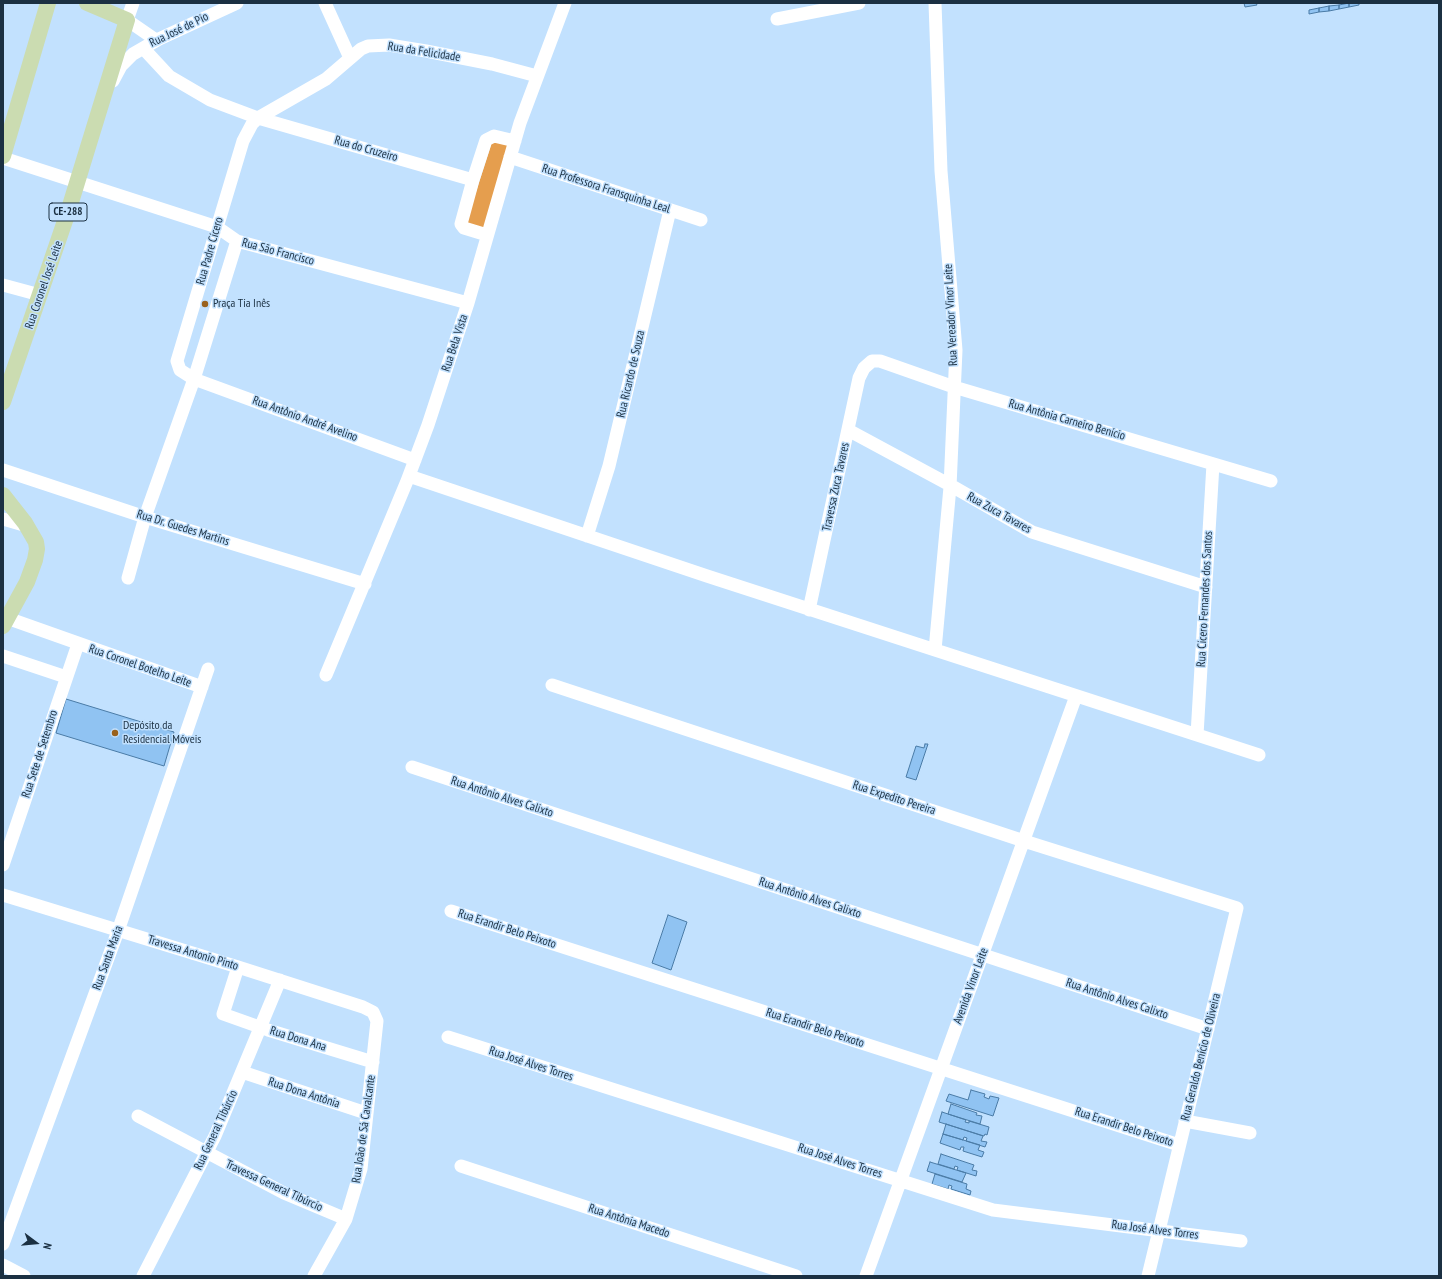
<!DOCTYPE html>
<html>
<head>
<meta charset="utf-8">
<style>
	body { margin:0 }
	#map { position:relative; width:1442px; height:1279px; overflow:hidden; background:#c2e1fe; font-family:"PT Sans Narrow",sans-serif }
	canvas { display:block }
	.frame { position:absolute; inset:0; border:4px solid #1b3042; pointer-events:none }
	.north { position:absolute; left:16px; top:1223px; width:40px; height:40px; -webkit-text-stroke:3px #c2e1fe; paint-order:stroke; rotate:106deg; font-size:11px; font-weight:700; line-height:16px; text-align:center; color:#1b3042 }
	.north::after { content:''; display:block; margin:auto; width:14px; height:18px; background:#1b3042; clip-path:polygon(50% 0,100% 100%,50% 72%,0 100%) }
</style>
</head>
<body>
<div id="map">
<canvas width="1442" height="1279"></canvas>
<div class="frame"></div>
<div class="north">N</div>
</div>
<script>
const ctx = document.querySelector('canvas').getContext('2d');
ctx.lineJoin = 'round';
function fillPath(path, color) {
  ctx.fillStyle = color;
  ctx.fill(path, 'evenodd');
}
function poly(rows) {
  const path = new Path2D();
  for (const r of rows) {
    path.moveTo(r[0], r[1]);
    for (let i = 2; i < r.length; i += 2) path.lineTo(r[i], r[i + 1]);
  }
  return path;
}
function trace(path, color, width, dash) {
  ctx.strokeStyle = color;
  ctx.lineWidth = width;
  ctx.lineCap = dash ? 'butt' : 'round';
  ctx.setLineDash(dash || []);
  ctx.stroke(path);
}
function label(font, color, halo, rows, align = 'center') {
  ctx.font = font + ' "PT Sans Narrow",sans-serif';
  ctx.lineWidth = 3;
  ctx.setLineDash([]);
  ctx.textBaseline = 'middle';
  ctx.strokeStyle = halo;
  ctx.fillStyle = color;
  for (const [text, x, y, turn = 0] of rows) {
    ctx.save();
    ctx.translate(x, y);
    ctx.rotate((+turn || 0) * Math.PI / 180);
    ctx.textAlign = isNaN(turn) ? turn : align;
    if (halo) ctx.strokeText(text, 0, 0);
    ctx.fillText(text, 0, 0);
    ctx.restore();
  }
}
const green = poly([
	[492,142,508,144,486,229,467,224,467,220]
]);
const building = poly([
	[1244,3,1256,3,1257,5,1245,7,1244,3],
	[1349,3,1359,3,1359,5,1349,7,1349,3],
	[1349,3,1349,7,1339,9,1339,5,1349,3],
	[1339,5,1339,9,1329,11,1329,6,1339,5],
	[1329,6,1329,11,1319,12,1319,8,1329,6],
	[1319,8,1319,12,1309,14,1309,10,1319,8],
	[66,699,174,732,164,766,56,733,66,699],
	[925,744,928,744,916,780,906,777,916,746,924,748,925,744],
	[668,915,687,922,671,970,652,963,668,915],
	[971,1090,985,1094,984,1097,989,1099,990,1096,999,1098,993,1116,946,1101,949,1094,968,1100,971,1090],
	[951,1104,977,1113,976,1115,982,1116,980,1124,948,1114,951,1104],
	[942,1112,966,1120,965,1122,969,1123,969,1121,989,1127,987,1135,985,1134,984,1136,939,1122,942,1112],
	[946,1124,983,1136,981,1141,987,1142,985,1147,966,1141,967,1138,964,1137,963,1140,943,1134,946,1124],
	[943,1134,980,1145,978,1150,984,1152,982,1157,963,1151,964,1147,961,1147,960,1150,940,1143,943,1134],
	[941,1154,974,1165,972,1170,977,1171,976,1176,957,1170,958,1167,955,1166,954,1169,938,1164,941,1154],
	[930,1162,966,1173,962,1182,927,1171,930,1162],
	[935,1174,967,1184,966,1189,971,1191,970,1195,951,1189,952,1186,949,1185,948,1189,932,1184,935,1174]
]);
const minor = poly([
	[133,3,127,20,156,40],
	[325,3,350,58],
	[935,3,941,171,956,350,950,487,935,650],
	[777,19,859,3],
	[143,48,169,76,210,100,258,118,473,180],
	[113,81,121,66,133,54,159,39,237,3],
	[510,157,701,220],
	[3,158,217,227,237,241,468,303],
	[487,235,464,228,461,224,473,180,486,140,494,136,515,141],
	[3,285,40,295],
	[848,430,950,485,1032,532,1206,587],
	[415,460,194,379,180,370,177,361,243,141,252,124,258,118,326,79,361,49,368,46,389,45,426,51,492,64,537,76],
	[3,470,145,517,365,584],
	[409,476,707,576,1259,755],
	[3,519,27,526],
	[587,536,609,466,670,210],
	[128,578,145,517,194,379,237,241],
	[809,610,859,378,864,368,872,361,880,361,954,387,1271,481],
	[7,618,202,687],
	[3,656,66,677],
	[326,675,407,481,428,425,468,303,520,123,565,3],
	[552,685,1024,841,1237,908,1148,1276],
	[1197,735,1213,464],
	[412,767,1208,1029],
	[3,865,78,644],
	[3,895,238,967,363,1007,373,1012,377,1021,361,1169,346,1219,314,1276],
	[451,911,1179,1145],
	[238,967,223,1014,268,1030,373,1062],
	[448,1037,993,1210,1241,1241],
	[242,1072,366,1113],
	[138,1116,284,1193,346,1219],
	[1185,1121,1250,1133],
	[461,1166,796,1276],
	[3,1244,118,931,208,669],
	[3,1265,24,1276],
	[143,1276,215,1136,280,980],
	[866,1276,1076,696]
]);
const major = poly([
	[3,156,48,3],
	[3,402,68,212,127,20,87,3],
	[3,495,25,523,36,542,37,549,35,560,27,582,3,626]
]);
const markers = [
	[205,304,4,"#99611c"],
	[115,733,4,"#99611c"]
];
const shields = [
	[68,212,38]
];
const shieldNames = [
	["CE-288",68,212]
];
const streetNames = [
	["Rua José de Pio",179,30,-26],
	["Rua da Felicidade",424,52,9],
	["Rua do Cruzeiro",366,149,16],
	["Rua Professora Fransquinha Leal",606,189,18],
	["Rua Padre Cícero",210,251,-74],
	["Rua São Francisco",278,252,15],
	["Rua Coronel José Leite",44,285,-71],
	["Rua Vereador Vinor Leite",951,315,-93],
	["Rua Bela Vista",455,343,-72],
	["Rua Ricardo de Souza",631,374,-77],
	["Rua Antônio André Avelino",305,419,20],
	["Rua Antônia Carneiro Benício",1067,420,16],
	["Travessa Zuca Tavares",836,487,-78],
	["Rua Zuca Tavares",999,513,29],
	["Rua Dr. Guedes Martins",183,528,17],
	["Rua Cícero Fernandes dos Santos",1205,599,-87],
	["Rua Coronel Botelho Leite",140,666,19],
	["Rua Sete de Setembro",40,754,-72],
	["Rua Antônio Alves Calixto",502,797,18],
	["Rua Expedito Pereira",894,798,18],
	["Rua Antônio Alves Calixto",810,898,18],
	["Rua Erandir Belo Peixoto",507,929,18],
	["Travessa Antonio Pinto",193,953,17],
	["Rua Santa Maria",108,958,-70],
	["Avenida Vinor Leite",971,986,-70],
	["Rua Antônio Alves Calixto",1117,999,18],
	["Rua Erandir Belo Peixoto",815,1028,18],
	["Rua Dona Ana",298,1039,17],
	["Rua Geraldo Benício de Oliveira",1201,1057,-76],
	["Rua José Alves Torres",531,1064,18],
	["Rua Dona Antônia",304,1093,18],
	["Rua Erandir Belo Peixoto",1124,1127,18],
	["Rua João de Sá Cavalcante",364,1129,-82],
	["Rua General Tibúrcio",216,1130,-65],
	["Rua José Alves Torres",840,1161,18],
	["Travessa General Tibúrcio",274,1186,25],
	["Rua Antônia Macedo",629,1221,18],
	["Rua José Alves Torres",1155,1230,7]
];
const poiNames = [
	["Praça Tia Inês",213,304],
	["Depósito da",123,726],
	["Residencial Móveis",123,740]
];
fillPath(green, '#e59e4e');
fillPath(building, '#90c3f2');
trace(building, '#4a7ba6', 1);
trace(minor, '#fff', 13);
trace(major, '#cbdcb1', 16);
for (const [x, y, r, color] of markers) {
  const dot = new Path2D();
  dot.arc(x, y, r, 0, 2 * Math.PI);
  ctx.fillStyle = color;
  ctx.fill(dot);
  trace(dot, '#c2e1fe', 1.5);
}
for (const [x, y, w] of shields) {
  const box = new Path2D();
  box.roundRect(x - w / 2, y - 9, w, 18, 3);
  ctx.fillStyle = '#c2e1fe';
  ctx.fill(box);
  trace(box, '#1b3042', 1);
}
label('bold 11px', '#1b3042', null, shieldNames);
label('12px', '#1b3042', '#c2e1fe', streetNames);
label('12px', '#1b3042', '#c2e1fe', poiNames, 'left');
</script>
</body>
</html>
